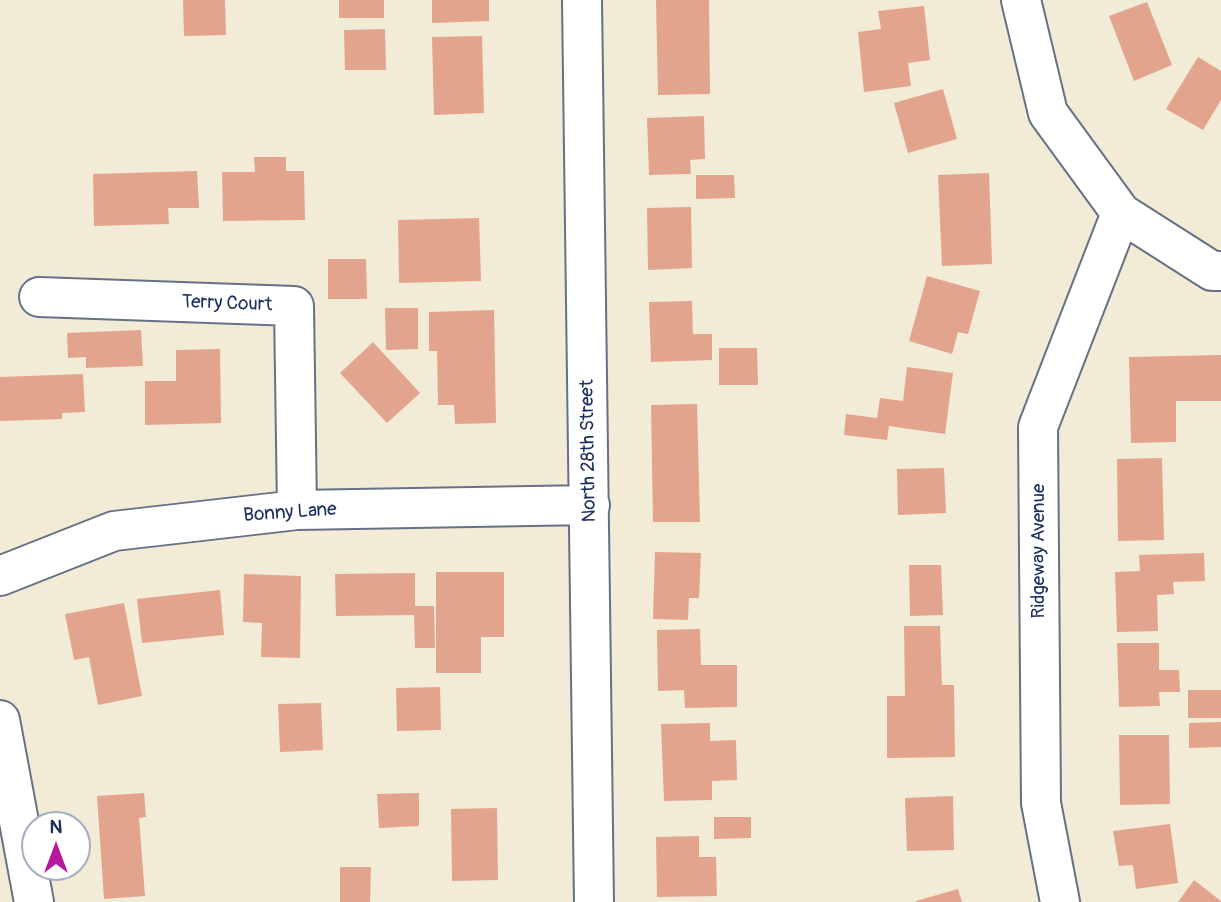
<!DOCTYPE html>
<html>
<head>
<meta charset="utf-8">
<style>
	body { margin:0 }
	#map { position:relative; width:1221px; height:902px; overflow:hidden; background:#f2ebd5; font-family:Pangolin,sans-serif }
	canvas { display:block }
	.north { position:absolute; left:21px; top:811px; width:70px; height:70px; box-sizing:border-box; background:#fff; border:2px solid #a4acbf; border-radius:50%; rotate:0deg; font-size:19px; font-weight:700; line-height:28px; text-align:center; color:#1b2f5e }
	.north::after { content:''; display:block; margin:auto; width:24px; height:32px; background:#b5179e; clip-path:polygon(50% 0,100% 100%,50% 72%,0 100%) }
</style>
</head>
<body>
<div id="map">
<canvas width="1221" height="902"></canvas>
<div class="north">N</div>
</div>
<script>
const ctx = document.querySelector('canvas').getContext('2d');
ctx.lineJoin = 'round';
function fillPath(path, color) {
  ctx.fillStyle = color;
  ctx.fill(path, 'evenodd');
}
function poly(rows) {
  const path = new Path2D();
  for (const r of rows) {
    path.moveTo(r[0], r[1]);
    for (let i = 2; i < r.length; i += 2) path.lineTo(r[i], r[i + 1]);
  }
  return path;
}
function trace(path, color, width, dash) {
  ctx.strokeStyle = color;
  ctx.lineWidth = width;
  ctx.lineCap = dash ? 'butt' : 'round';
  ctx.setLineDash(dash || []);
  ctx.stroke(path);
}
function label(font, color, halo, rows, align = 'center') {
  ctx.font = font + ' Pangolin,sans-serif';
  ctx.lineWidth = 5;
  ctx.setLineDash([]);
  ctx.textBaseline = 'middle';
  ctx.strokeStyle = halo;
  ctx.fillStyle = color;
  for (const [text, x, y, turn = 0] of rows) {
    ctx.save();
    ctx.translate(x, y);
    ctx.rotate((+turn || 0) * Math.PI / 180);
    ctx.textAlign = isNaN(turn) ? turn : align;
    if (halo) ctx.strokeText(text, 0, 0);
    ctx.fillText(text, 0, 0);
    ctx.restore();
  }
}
const building = poly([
	[183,0,225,0,226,35,184,36],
	[339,0,384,0,384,18,339,18],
	[432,0,489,0,489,21,432,23],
	[656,0,709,0,710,94,658,95],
	[1147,2,1172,65,1134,81,1109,16],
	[924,6,930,60,908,63,911,86,864,92,858,32,881,29,878,11],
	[385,29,386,70,345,70,344,30],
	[482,36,484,113,434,115,432,37],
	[1198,57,1221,71,1221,100,1203,130,1166,109],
	[943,89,957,139,908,153,894,103],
	[704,116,705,159,690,160,691,174,649,175,647,118],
	[254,157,286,157,286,171,304,171,305,220,223,221,222,172,255,172],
	[197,171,199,208,168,208,169,224,94,226,93,174],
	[989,173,992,264,942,266,938,175],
	[696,175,734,175,735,198,696,199],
	[691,207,692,268,648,270,647,208],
	[479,218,481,281,399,283,398,220],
	[328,259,366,259,367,299,328,299],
	[927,276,980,291,968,334,958,332,952,354,909,341],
	[692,301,693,334,712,334,712,360,651,362,649,302],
	[385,308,418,308,418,349,386,350],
	[494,310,496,423,455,424,454,405,438,405,437,351,429,351,429,312],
	[141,330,143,366,86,368,86,357,68,358,67,333],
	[373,342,420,393,387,423,340,373],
	[719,348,757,348,758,385,719,385],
	[220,349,221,423,145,425,145,381,176,381,176,350],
	[1221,355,1221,401,1176,401,1176,442,1131,443,1129,357],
	[907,367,953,373,945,434,889,426,887,440,844,435,846,414,877,418,880,398,903,401],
	[83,374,85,412,62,413,62,419,0,421,0,377],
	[697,404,700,522,653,522,651,405],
	[1162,458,1164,540,1118,541,1117,459],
	[944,468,946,513,898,515,897,469],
	[655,552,701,553,699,598,689,598,688,620,653,619],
	[1204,553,1205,581,1173,582,1174,594,1157,595,1158,631,1117,632,1115,572,1140,571,1139,555],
	[909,565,941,565,943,615,910,616],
	[436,572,504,572,504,637,481,637,481,673,436,673],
	[415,573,415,606,434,606,435,648,415,648,414,615,336,616,335,574],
	[244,574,301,576,300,658,261,657,262,623,243,622],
	[220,590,224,635,142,643,137,599],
	[124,603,142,696,98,705,89,657,74,660,65,614],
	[904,626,940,626,942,685,954,685,955,757,887,758,887,696,905,696],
	[700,629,701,665,737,665,737,707,685,708,684,690,658,691,657,630],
	[1117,643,1159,643,1159,670,1179,670,1180,692,1159,692,1160,706,1119,707],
	[440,687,441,730,397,731,396,688],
	[1188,690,1221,690,1221,718,1188,718],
	[321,703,323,750,280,752,278,704],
	[1221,722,1221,747,1189,748,1189,723],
	[710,723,710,741,736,740,737,780,712,781,712,800,664,801,661,724],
	[1119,735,1169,735,1170,804,1120,805],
	[144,793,146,817,139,818,145,896,104,899,97,796],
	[419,793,419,826,379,828,377,794],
	[953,796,954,850,907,851,905,798],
	[497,808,498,880,452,881,451,809],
	[714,817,751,817,751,838,714,839],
	[1170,824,1178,883,1136,889,1133,865,1119,866,1113,831],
	[699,836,699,857,716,857,717,896,657,897,656,837],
	[340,867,371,867,370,902,340,902],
	[1194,880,1221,901,1221,902,1178,902],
	[958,889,962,902,916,902,916,901]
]);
const minor = poly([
	[582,0,594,902],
	[1021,0,1048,113,1121,213,1212,271,1221,271],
	[39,297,294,306,297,510],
	[0,576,114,531,297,510,590,505],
	[0,720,34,902],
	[1060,902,1041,803,1038,427,1121,213]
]);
const streetNames = [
	["Terry Court",227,304,2],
	["North 28th Street",589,451,-91],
	["Bonny Lane",290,513,-4],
	["Ridgeway Avenue",1039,551,-90]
];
fillPath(building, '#e3a48e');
trace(minor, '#667188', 42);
trace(minor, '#fff', 38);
label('19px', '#1b2f5e', '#fff', streetNames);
</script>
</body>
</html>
